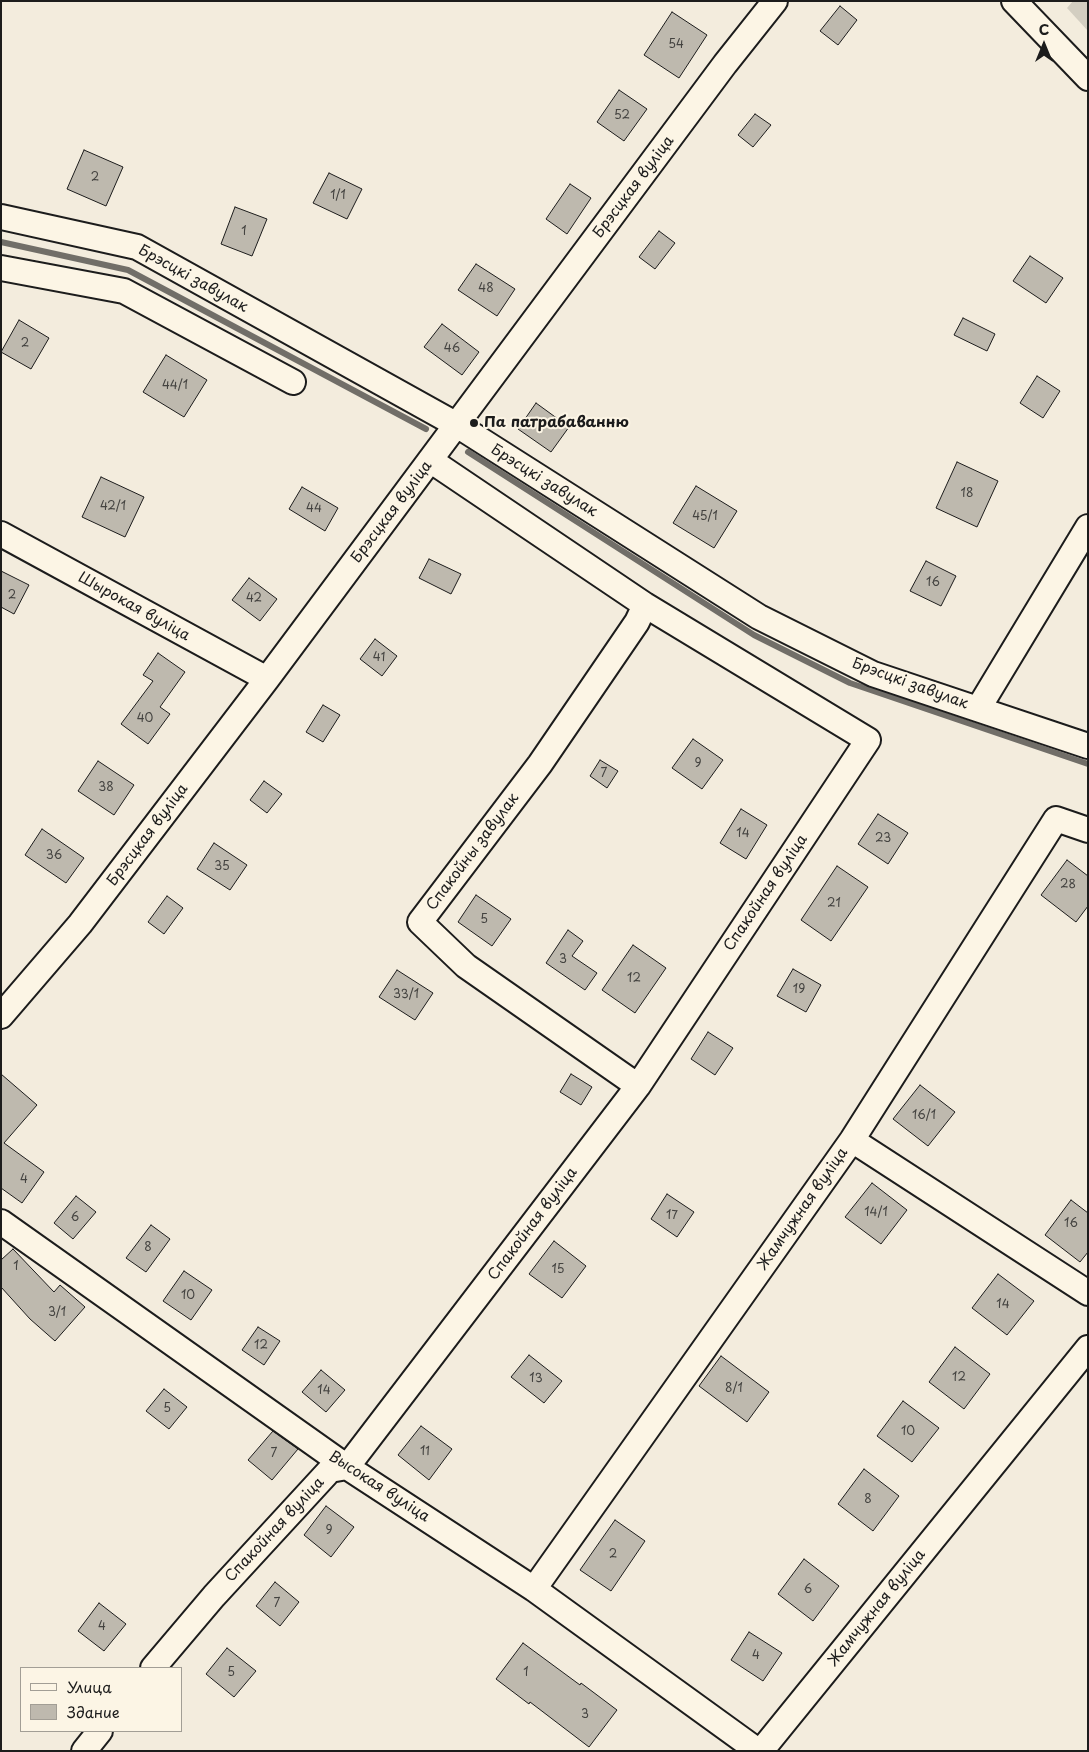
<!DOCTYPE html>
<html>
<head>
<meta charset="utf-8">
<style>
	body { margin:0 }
	#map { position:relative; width:1089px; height:1752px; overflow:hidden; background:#f3ecdd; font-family:"Playpen Sans",sans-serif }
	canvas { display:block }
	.frame { position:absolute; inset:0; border:2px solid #1c1c1c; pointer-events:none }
	.legend { position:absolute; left:20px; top:1667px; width:162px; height:65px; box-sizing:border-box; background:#fcf5e5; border:1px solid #a29e95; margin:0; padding:6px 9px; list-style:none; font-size:15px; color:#1c1c1c }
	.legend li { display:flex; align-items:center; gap:10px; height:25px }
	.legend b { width:25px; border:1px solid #a29e95 }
	.north { position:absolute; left:1019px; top:20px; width:50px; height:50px; -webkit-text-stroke:4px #fcf5e5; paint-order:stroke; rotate:0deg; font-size:14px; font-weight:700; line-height:20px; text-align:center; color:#1c1c1c }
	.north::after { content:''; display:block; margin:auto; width:18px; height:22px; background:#1c1c1c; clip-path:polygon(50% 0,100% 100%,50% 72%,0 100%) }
</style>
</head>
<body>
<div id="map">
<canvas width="1089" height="1752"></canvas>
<div class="frame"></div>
<ul class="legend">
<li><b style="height:6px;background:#fcf5e5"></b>Улица</li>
<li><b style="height:14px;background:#beb9ae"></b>Здание</li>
</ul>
<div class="north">С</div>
</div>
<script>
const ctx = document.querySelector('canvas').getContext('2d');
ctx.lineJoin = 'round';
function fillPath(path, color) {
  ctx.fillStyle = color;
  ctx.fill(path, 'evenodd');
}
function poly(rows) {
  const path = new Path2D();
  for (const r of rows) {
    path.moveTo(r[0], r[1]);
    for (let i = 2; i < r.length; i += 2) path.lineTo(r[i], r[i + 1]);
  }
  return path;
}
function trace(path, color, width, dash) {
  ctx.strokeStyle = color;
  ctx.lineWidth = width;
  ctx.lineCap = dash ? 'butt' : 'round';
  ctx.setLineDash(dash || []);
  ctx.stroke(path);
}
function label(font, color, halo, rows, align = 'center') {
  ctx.font = font + ' "Playpen Sans",sans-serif';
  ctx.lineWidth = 4;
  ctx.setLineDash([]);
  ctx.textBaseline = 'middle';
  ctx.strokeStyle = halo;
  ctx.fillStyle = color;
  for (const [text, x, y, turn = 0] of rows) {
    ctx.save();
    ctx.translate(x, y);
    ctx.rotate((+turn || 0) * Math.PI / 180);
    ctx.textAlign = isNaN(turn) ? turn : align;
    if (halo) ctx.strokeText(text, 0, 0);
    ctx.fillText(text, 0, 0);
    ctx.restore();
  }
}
const green = poly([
	[1073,1,1088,1,1088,31,1067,8]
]);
const stream = poly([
	[1,242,128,270,426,429],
	[468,452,754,635,850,683,1088,764]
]);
const building = poly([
	[840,6,857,20,838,45,820,31,840,6],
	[672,12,707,35,679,78,644,55,672,12],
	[619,90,647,109,624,141,597,122,619,90],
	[755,114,771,125,753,147,738,135,755,114],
	[84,150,123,167,106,206,67,189,84,150],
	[329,173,362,189,347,219,313,203,329,173],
	[570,184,591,198,567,234,546,219,570,184],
	[235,207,267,219,252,256,221,244,235,207],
	[659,231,675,243,655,269,639,257,659,231],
	[1030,256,1063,278,1046,303,1013,281,1030,256],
	[476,264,515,289,497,316,458,290,476,264],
	[963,318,995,334,987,351,954,335,963,318],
	[19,320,49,338,31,369,1,352,19,320],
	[442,324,479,352,462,375,424,347,442,324],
	[166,355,207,380,184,417,143,392,166,355],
	[1037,376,1060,391,1043,418,1020,403,1037,376],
	[536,403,569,427,551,452,518,429,536,403],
	[957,462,998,481,977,527,936,508,957,462],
	[101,477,144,497,125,537,82,517,101,477],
	[696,486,737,511,714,548,673,523,696,486],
	[302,487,338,508,325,531,289,509,302,487],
	[429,559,461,574,451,594,419,578,429,559],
	[926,561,956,576,941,606,910,591,926,561],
	[1,571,29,585,14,614,1,607,1,571],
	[249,578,277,599,260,621,232,600,249,578],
	[375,639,397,656,382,676,360,659,375,639],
	[158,653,185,672,160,707,170,714,148,744,121,724,153,681,143,675,158,653],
	[323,705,340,715,323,742,306,732,323,705],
	[693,739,723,760,702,789,672,768,693,739],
	[600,760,618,771,607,788,590,776,600,760],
	[98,761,134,785,114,815,78,791,98,761],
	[264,781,282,794,267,813,250,800,264,781],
	[741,809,767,825,746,859,720,843,741,809],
	[878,814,908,833,888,864,858,844,878,814],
	[42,829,84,858,66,883,25,855,42,829],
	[214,843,247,865,230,890,197,869,214,843],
	[1067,860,1088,876,1088,906,1076,922,1041,895,1067,860],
	[837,866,868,887,831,941,801,920,837,866],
	[476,895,511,919,492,946,458,922,476,895],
	[167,896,183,908,164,934,148,922,167,896],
	[568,930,583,941,572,956,597,973,585,990,546,963,568,930],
	[633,945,666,968,635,1013,602,990,633,945],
	[793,969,821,985,806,1012,777,996,793,969],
	[397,970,433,993,415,1020,379,997,397,970],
	[708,1032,733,1048,715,1075,691,1059,708,1032],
	[1,1074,37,1105,4,1143,44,1172,22,1203,1,1188,1,1074],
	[571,1074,592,1087,581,1105,560,1092,571,1074],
	[920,1085,955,1112,928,1146,893,1119,920,1085],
	[872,1183,907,1210,881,1244,845,1217,872,1183],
	[667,1194,694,1212,677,1237,651,1219,667,1194],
	[76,1196,96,1212,73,1239,54,1223,76,1196],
	[1071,1200,1088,1213,1088,1252,1080,1262,1045,1235,1071,1200],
	[151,1225,170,1239,146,1272,126,1258,151,1225],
	[554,1241,586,1266,562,1298,529,1274,554,1241],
	[13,1249,54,1292,60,1285,85,1307,55,1341,30,1319,1,1287,1,1260,13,1249],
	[184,1271,212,1290,191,1320,163,1301,184,1271],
	[998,1274,1034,1301,1007,1335,972,1308,998,1274],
	[258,1327,280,1341,264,1365,242,1350,258,1327],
	[955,1347,990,1374,964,1409,929,1382,955,1347],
	[529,1355,562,1381,544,1403,511,1377,529,1355],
	[721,1356,769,1392,747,1422,699,1386,721,1356],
	[321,1370,345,1390,326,1412,302,1392,321,1370],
	[164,1389,187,1407,169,1429,146,1411,164,1389],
	[903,1401,939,1428,912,1462,877,1436,903,1401],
	[421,1426,452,1449,429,1480,398,1455,421,1426],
	[273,1431,298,1449,272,1480,248,1460,273,1431],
	[864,1469,899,1496,873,1531,838,1504,864,1469],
	[326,1506,354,1527,331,1557,304,1535,326,1506],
	[615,1520,645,1541,611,1591,580,1570,615,1520],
	[804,1559,839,1586,813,1621,778,1594,804,1559],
	[275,1582,299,1602,280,1626,256,1606,275,1582],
	[99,1603,126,1624,104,1651,78,1631,99,1603],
	[749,1632,782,1653,763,1681,731,1660,749,1632],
	[523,1643,580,1685,581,1683,617,1710,589,1747,530,1702,529,1704,496,1679,523,1643],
	[227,1648,256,1671,234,1697,206,1674,227,1648]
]);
const minor = poly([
	[1014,1,1088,78],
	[1,217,137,247,457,425,759,617,873,674,1088,746],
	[1,268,124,291,293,382],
	[1,534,267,679],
	[978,709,1088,527],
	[1,1016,80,924,267,679,725,64,775,1],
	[638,1086,466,966,420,922,540,764,637,622,645,605],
	[852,1140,1088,1293],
	[1,1222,347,1467,534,1589,758,1751],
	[534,1589,852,1140,1056,819,1088,830],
	[153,1668,214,1596,330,1470,347,1467,638,1086,868,740,645,605,430,460],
	[84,1751,100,1731],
	[761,1751,1088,1348]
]);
const markers = [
	[474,423,5,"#1c1c1c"]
];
const numberNames = [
	["54",676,45],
	["52",622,116],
	["2",95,178],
	["1/1",338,196],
	["1",244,232],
	["48",486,289],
	["2",25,344],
	["46",452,349],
	["44/1",175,386],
	["18",967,494],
	["42/1",113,507],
	["44",314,509],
	["45/1",705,517],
	["16",933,583],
	["2",12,596],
	["42",254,599],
	["41",379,658],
	["40",145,719],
	["9",698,764],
	["7",604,774],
	["38",106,788],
	["14",743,834],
	["23",883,839],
	["36",54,856],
	["35",222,867],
	["28",1068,885],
	["21",834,904],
	["5",484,920],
	["3",563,960],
	["12",634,979],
	["19",799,990],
	["33/1",406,995],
	["16/1",924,1116],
	["4",24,1180],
	["14/1",876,1213],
	["17",672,1216],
	["6",75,1218],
	["16",1071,1224],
	["8",148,1248],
	["1",16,1267],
	["15",558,1270],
	["10",188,1296],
	["14",1003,1305],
	["3/1",57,1313],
	["12",261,1346],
	["12",959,1378],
	["13",536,1379],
	["8/1",734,1389],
	["14",324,1391],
	["5",167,1409],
	["10",908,1432],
	["11",425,1452],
	["7",274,1454],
	["8",868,1500],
	["9",329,1531],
	["2",613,1555],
	["6",808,1590],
	["7",277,1604],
	["4",102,1627],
	["4",756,1656],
	["5",231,1673],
	["1",526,1673],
	["3",585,1715]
];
const streetNames = [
	["Брэсцкая вуліца",634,187,-53],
	["Брэсцкі завулак",193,279,29],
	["Брэсцкі завулак",544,481,32],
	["Брэсцкая вуліца",392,512,-53],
	["Шырокая вуліца",134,607,29],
	["Брэсцкі завулак",910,684,20],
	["Брэсцкая вуліца",148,835,-53],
	["Спакойны завулак",473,852,-53],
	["Спакойная вуліца",766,893,-56],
	["Жамчужная вуліца",803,1209,-55],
	["Спакойная вуліца",533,1224,-53],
	["Высокая вуліца",379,1487,33],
	["Спакойная вуліца",275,1530,-47],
	["Жамчужная вуліца",877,1608,-51]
];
const poiNames = [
	["Па патрабаванню",484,423]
];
fillPath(green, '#d3cec1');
trace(stream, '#716e68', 6);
fillPath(building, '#beb9ae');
trace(building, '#1c1c1c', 1);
trace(minor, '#1c1c1c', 28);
trace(minor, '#fcf5e5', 24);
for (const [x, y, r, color] of markers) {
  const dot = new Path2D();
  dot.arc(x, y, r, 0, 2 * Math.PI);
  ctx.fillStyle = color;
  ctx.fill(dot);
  trace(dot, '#fcf5e5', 2);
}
label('12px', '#444340', null, numberNames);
label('15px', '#1c1c1c', '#fcf5e5', streetNames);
label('bold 15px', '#1c1c1c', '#fcf5e5', poiNames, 'left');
</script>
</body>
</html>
